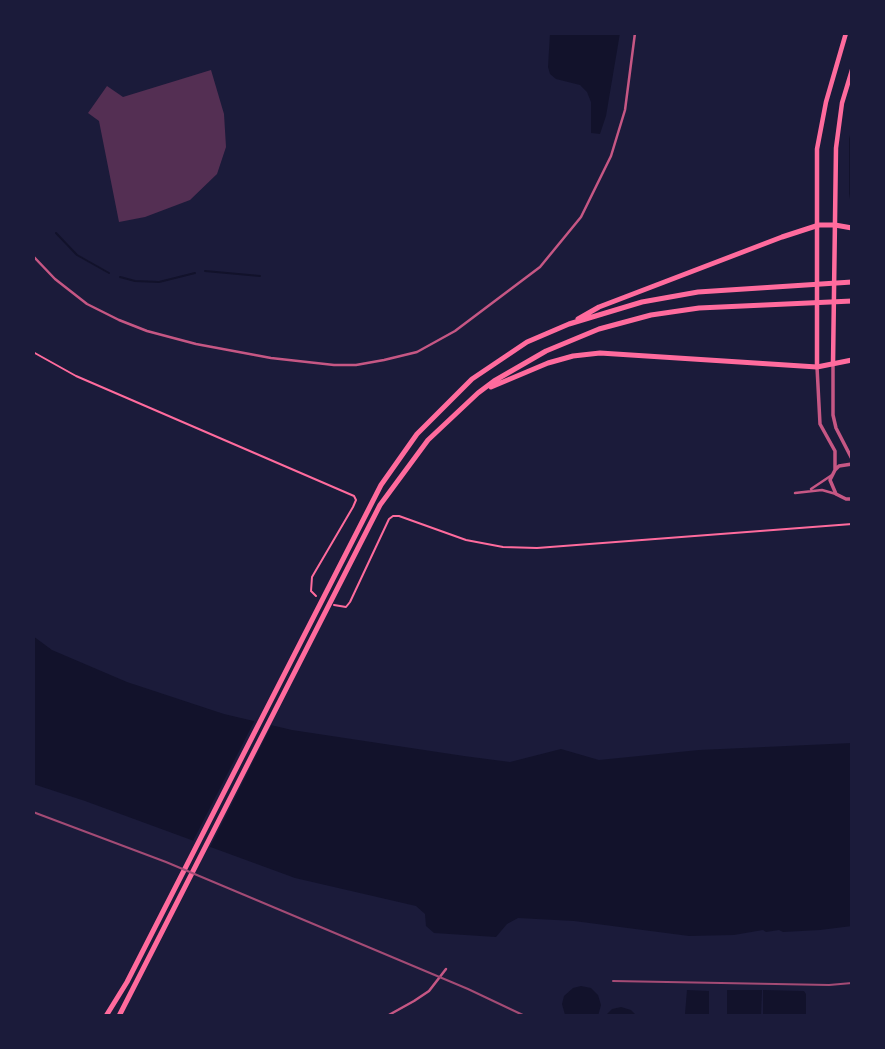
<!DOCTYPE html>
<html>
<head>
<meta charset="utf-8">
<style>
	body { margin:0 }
	#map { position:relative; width:885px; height:1049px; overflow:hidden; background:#1b1b3a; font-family:"IBM Plex Sans",sans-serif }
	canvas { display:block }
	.frame { position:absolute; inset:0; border:35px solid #1b1b3a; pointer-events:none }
</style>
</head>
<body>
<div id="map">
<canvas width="885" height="1049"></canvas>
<div class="frame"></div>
</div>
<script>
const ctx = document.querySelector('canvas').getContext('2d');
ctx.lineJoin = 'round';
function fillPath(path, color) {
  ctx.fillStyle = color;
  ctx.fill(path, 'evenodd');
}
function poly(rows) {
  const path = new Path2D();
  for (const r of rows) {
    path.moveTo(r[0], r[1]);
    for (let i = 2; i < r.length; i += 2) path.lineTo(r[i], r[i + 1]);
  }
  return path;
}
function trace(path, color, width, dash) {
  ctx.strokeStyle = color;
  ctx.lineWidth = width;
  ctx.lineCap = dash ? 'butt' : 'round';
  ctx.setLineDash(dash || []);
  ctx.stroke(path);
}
const water = poly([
	[550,33,620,33,606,116,600,134,591,133,591,102,587,92,580,85,556,79,550,74,548,67],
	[852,128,852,211,849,193,849,139],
	[33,636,52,650,127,682,224,714,292,730,464,756,510,762,561,749,599,760,699,750,852,743,852,926,820,930,783,932,779,930,766,932,763,930,734,935,689,936,574,921,518,918,507,924,496,937,434,933,426,926,425,914,416,906,295,878,85,801,33,784],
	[581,986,591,988,598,995,601,1005,598,1016,565,1015,562,1004,564,996,573,988],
	[687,990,709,991,709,1016,685,1014],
	[727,990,762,990,761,1016,727,1016],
	[763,990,804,991,806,994,806,1016,763,1016],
	[621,1007,631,1010,637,1016,605,1016,612,1009]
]);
const pier = poly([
	[256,718,273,722,208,851,191,845]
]);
const stream = poly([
	[56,233,77,255,109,273],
	[205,271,260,276],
	[120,277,135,281,159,282,195,273]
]);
const building = poly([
	[211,70,224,114,226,147,217,174,190,200,145,217,119,222,99,121,88,113,107,86,123,97]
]);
const path = poly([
	[33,352,76,376,354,496,356,500,353,507,312,577,311,591,316,596],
	[334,605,346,607,350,602,389,519,393,516,399,516,466,540,503,547,537,548,852,524]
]);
const minor = poly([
	[33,256,55,279,87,304,119,320,147,331,196,344,271,358,334,365,356,365,384,360,417,352,455,331,540,267,581,217,611,156,625,110,635,33],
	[811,489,832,475],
	[795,493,822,490,836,494],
	[387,1016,414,1001,429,991,446,969]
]);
const tertiary = poly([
	[833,364,833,415,836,428,852,459],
	[817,367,820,424,835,451,835,470],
	[852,464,839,466,835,470,830,480,836,494,846,499,852,499]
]);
const secondary = poly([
	[833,364,836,148,842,103,852,70],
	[817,367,817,149,826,102,846,33]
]);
const motorway = poly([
	[578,319,599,307,782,237,819,225,835,225,852,228],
	[491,387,548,363,573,356,600,353,817,367,852,360],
	[106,1016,127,982,381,485,417,434,472,379,527,342,569,324,642,302,698,292,852,282],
	[119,1016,380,505,428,440,478,393,494,381,546,351,599,329,651,315,699,308,852,301]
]);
const rail = poly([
	[33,812,166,862,468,989,525,1016],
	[613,981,829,985,852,983]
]);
fillPath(water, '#12122b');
fillPath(pier, '#1b1b3a');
trace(stream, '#12122b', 2);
fillPath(building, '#542f53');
trace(path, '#ff6b9d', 2);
trace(minor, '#c65784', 2.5);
trace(tertiary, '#c65784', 3.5);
trace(secondary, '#ff6b9d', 4.5);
trace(motorway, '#ff6b9d', 5);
trace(rail, '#a44b75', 2);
</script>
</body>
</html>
